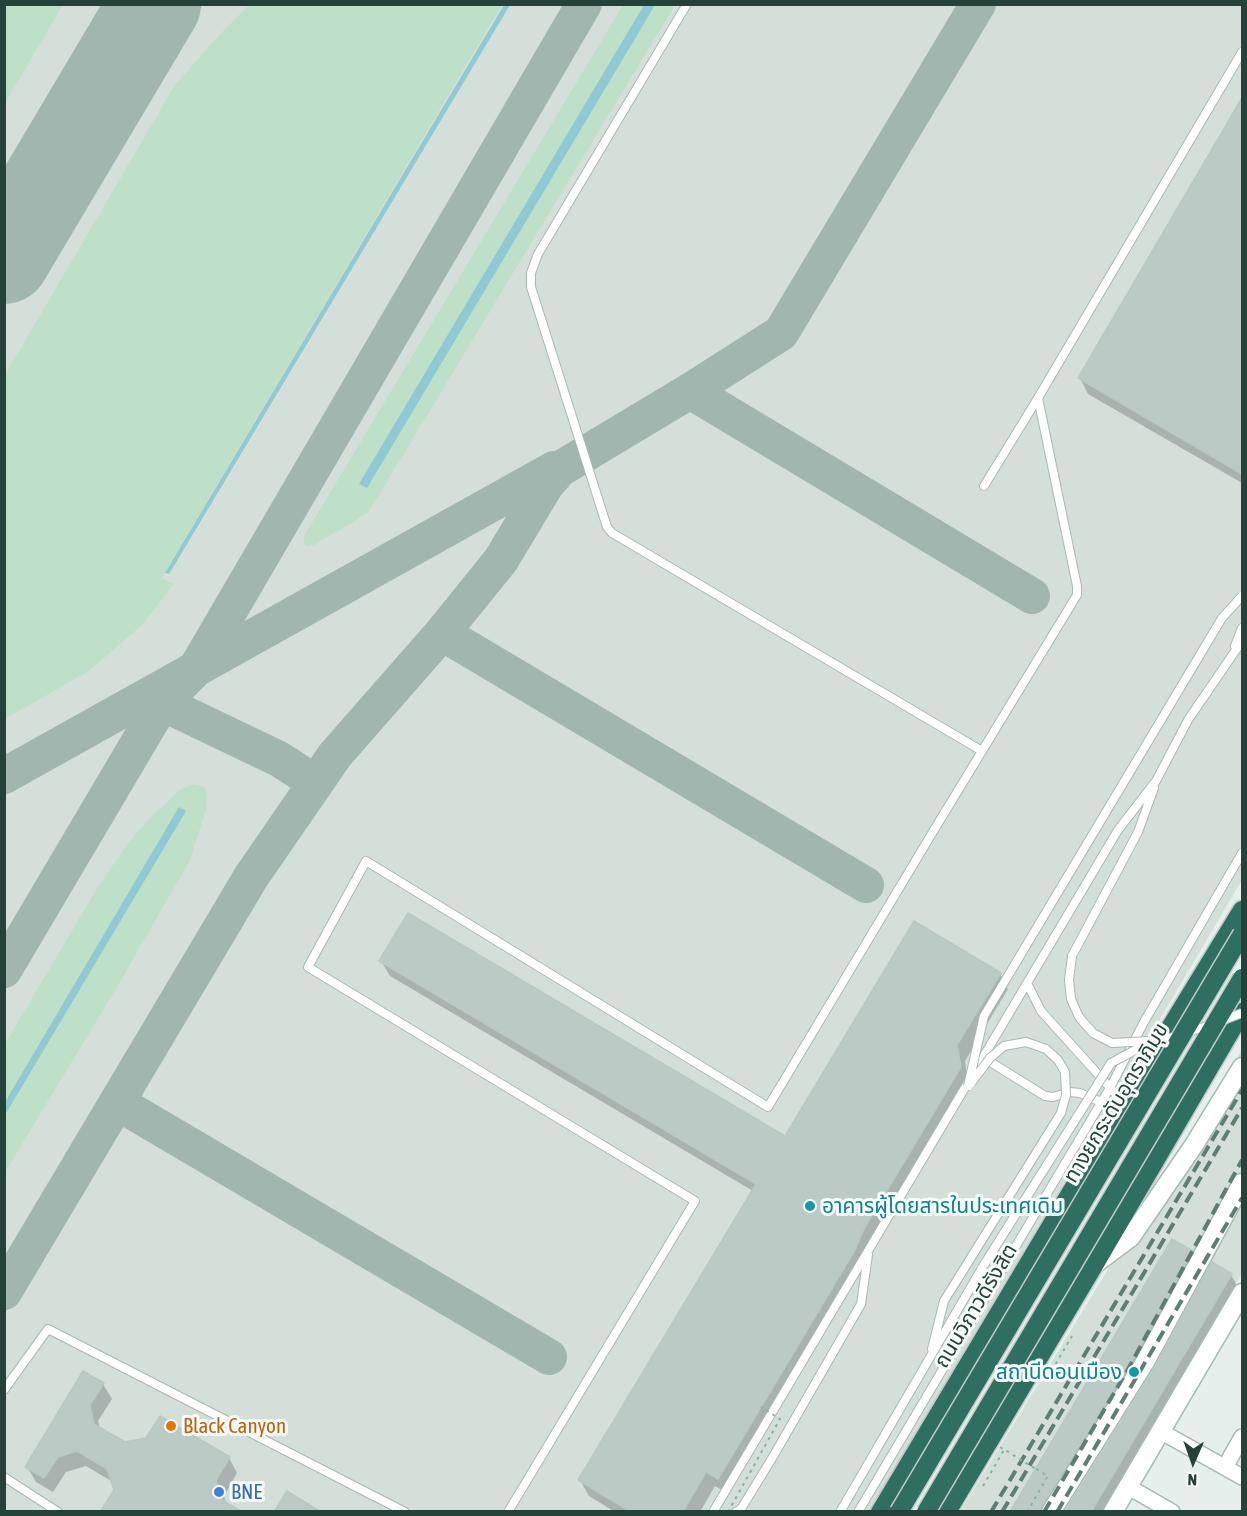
<!DOCTYPE html>
<html>
<head>
<meta charset="utf-8">
<style>
	body { margin:0 }
	#map { position:relative; width:1247px; height:1516px; overflow:hidden; background:#e6efeb; font-family:"Asap Condensed",sans-serif }
	canvas { display:block }
	.frame { position:absolute; inset:0; border:6px solid #24423a; pointer-events:none }
	.north { position:absolute; left:1163px; top:1432px; width:60px; height:60px; -webkit-text-stroke:4px #f7fbf9; paint-order:stroke; rotate:182deg; font-size:16px; font-weight:700; line-height:24px; text-align:center; color:#24423a }
	.north::after { content:''; display:block; margin:auto; width:21px; height:27px; background:#24423a; clip-path:polygon(50% 0,100% 100%,50% 72%,0 100%) }
</style>
</head>
<body>
<div id="map">
<canvas width="1247" height="1516"></canvas>
<div class="frame"></div>
<div class="north">N</div>
</div>
<script>
const ctx = document.querySelector('canvas').getContext('2d');
ctx.lineJoin = 'round';
function fillPath(path, color) {
  ctx.fillStyle = color;
  ctx.fill(path, 'evenodd');
}
function poly(rows) {
  const path = new Path2D();
  for (const r of rows) {
    path.moveTo(r[0], r[1]);
    for (let i = 2; i < r.length; i += 2) path.lineTo(r[i], r[i + 1]);
  }
  return path;
}
function trace(path, color, width, dash) {
  ctx.strokeStyle = color;
  ctx.lineWidth = width;
  ctx.lineCap = dash ? 'butt' : 'round';
  ctx.setLineDash(dash || []);
  ctx.stroke(path);
}
function label(font, color, halo, rows, align = 'center') {
  ctx.font = font + ' "Asap Condensed","Noto Sans Thai",sans-serif';
  ctx.lineWidth = 6;
  ctx.setLineDash([]);
  ctx.textBaseline = 'middle';
  ctx.strokeStyle = halo;
  ctx.fillStyle = color;
  for (const [text, x, y, turn = 0] of rows) {
    ctx.save();
    ctx.translate(x, y);
    ctx.rotate((+turn || 0) * Math.PI / 180);
    ctx.textAlign = isNaN(turn) ? turn : align;
    if (halo) ctx.strokeText(text, 0, 0);
    ctx.fillText(text, 0, 0);
    ctx.restore();
  }
}
const built = poly([
	[5,5,1242,5,1242,880,870,1511,5,1511],
	[1242,1050,1242,1273,1102,1511,960,1512]
]);
const green = poly([
	[5,4,63,5,5,103,4,5],
	[249,5,502,5,162,578,174,584,142,625,89,671,5,719,5,375,175,85,222,32],
	[623,5,675,5,368,513,314,545,306,546,304,543,304,536],
	[194,784,203,786,207,793,206,810,190,860,113,994,5,1172,5,1044,99,885,132,838,150,818,181,789]
]);
const water = poly([
	[504,5,510,5,169,574,165,573],
	[644,5,655,5,367,488,359,484],
	[179,807,186,811,5,1115,5,1102]
]);
const shadow = poly([
	[1242,101,1242,483,1088,394,1080,378],
	[381,961,785,1138,1000,974,1008,989,965,1061,968,1083,727,1493,715,1486,700,1512,615,1512,589,1496,580,1480,753,1191,390,976],
	[1191,1252,1200,1267,1056,1512,1012,1512],
	[1231,1275,1240,1290,1108,1512,1066,1512],
	[103,1384,112,1399,98,1421,100,1429,124,1443,147,1440,229,1458,237,1473,224,1496,226,1504,116,1490,113,1482,86,1466,66,1472,53,1492,36,1482,27,1467]
]);
const taxiway = poly([
	[100,97,183,4],
	[690,391,1032,596],
	[442,633,866,885],
	[162,703,279,759,316,783],
	[4,776,554,469],
	[4,970,162,703,195,670,584,4],
	[118,1103,549,1357],
	[4,1292,251,877,335,755,442,633,501,560,546,485,560,469,690,391,781,333,978,4]
]);
const runway = poly([
	[4,258,155,4]
]);
const building = poly([
	[1242,98,1242,474,1078,378,1242,98],
	[408,913,785,1136,914,921,1001,973,957,1045,961,1067,864,1229,855,1250,718,1479,706,1472,683,1512,631,1512,578,1480,756,1184,379,961,408,913],
	[1172,1239,1193,1251,1135,1356,1040,1512,1010,1512,1172,1239],
	[1212,1262,1232,1274,1091,1512,1065,1512,1155,1368,1212,1262],
	[83,1371,104,1383,90,1405,94,1424,125,1442,146,1438,160,1416,230,1457,216,1480,222,1500,242,1512,100,1512,114,1490,107,1469,77,1451,58,1457,44,1478,25,1467,83,1371],
	[287,1491,321,1512,274,1512,287,1491]
]);
const path = poly([
	[1048,1377,1072,1336],
	[983,1486,1004,1450],
	[1027,1512,1048,1476,1036,1469]
]);
const lane = poly([
	[687,4,538,254,531,273,531,287,607,527,612,533,982,751],
	[984,486,1038,398],
	[1235,646,1242,628],
	[1072,956,1138,832,1154,788],
	[1027,983,1041,1011,1123,1102],
	[984,1058,1045,1096,1053,1097,1070,1092,1080,1093,1101,1102],
	[932,1349,944,1301],
	[4,1390,48,1329,405,1512],
	[4,1477,58,1512],
	[508,1512,695,1201,308,967,366,861,768,1107,934,830,1077,595,1077,586,1038,398,1242,52],
	[713,1512,1118,830,1156,781,1188,720,1242,641],
	[736,1512,741,1509,774,1455,861,1304,868,1255],
	[840,1512,982,1268],
	[858,1512,1111,1086,1144,1022,1242,853]
]);
const street = poly([
	[1160,1431,1242,1477],
	[1225,1467,1242,1437],
	[1127,1486,1172,1512]
]);
const secondary = poly([
	[1095,1264,1131,1237,1194,1145,1242,1067],
	[1051,1512,1145,1362,1242,1183],
	[1113,1512,1242,1293]
]);
const highway = poly([
	[880,1512,1124,1103,1242,910],
	[947,1512,1095,1264,1242,1012]
]);
const rail = poly([
	[991,1512,1242,1090],
	[1002,1512,1242,1108],
	[1044,1512,1127,1371,1242,1160],
	[1057,1512,1242,1198]
]);
const pathBridge = poly([
	[1000,1447,1036,1469],
	[728,1512,780,1419,761,1407]
]);
const laneBridge = poly([
	[1072,956,1069,980,1071,999,1079,1017,1093,1033,1112,1043,1150,1041],
	[1221,1021,1242,1013],
	[968,1086,984,1016,1222,618,1242,596],
	[982,1268,1111,1063,1152,1041,1170,1038,1210,1025],
	[944,1301,1061,1113,1066,1095,1065,1072,1058,1060,1046,1049,1026,1042,1004,1046,990,1058,971,1083]
]);
const highwayBridge = poly([
	[899,1512,1242,934],
	[926,1512,1242,978]
]);
const markers = [
	[810,1206,6,"#0f9aa8"],
	[1134,1372,6,"#0f9aa8"],
	[171,1426,6,"#e8710a"],
	[219,1492,6,"#3f7fe0"]
];
const streetNames = [
	["ทางยกระดับอุตราภิมุข",1116,1103,-59],
	["ถนนวิภาวดีรังสิต",976,1306,-59]
];
const cultureNames = [
	["อาคารผู้โดยสารในประเทศเดิม",822,1206],
	["สถานีดอนเมือง",1122,1372,"right"]
];
const foodNames = [
	["Black Canyon",183,1426]
];
const shopNames = [
	["BNE",231,1492]
];
fillPath(built, '#d4dfda');
fillPath(green, '#bfe0c8');
fillPath(water, '#8ec9d4');
fillPath(shadow, '#0003');
trace(taxiway, '#a2b6b0', 36);
trace(runway, '#a2b6b0', 92);
fillPath(building, '#bbcac4');
trace(building, '#b8c9c2', 1.5);
trace(lane, '#a8b8b2', 10);
trace(street, '#a8b8b2', 18);
trace(secondary, '#a4bbb3', 21);
trace(highway, '#c2cac8', 21);
trace(path, '#86b3a5', 2, [3, 4.5]);
trace(lane, '#fff', 8);
trace(street, '#fff', 15);
trace(secondary, '#fff', 18);
trace(highway, '#2f6f62', 18);
trace(rail, '#5f7d75', 4, [12, 6]);
trace(laneBridge, '#a8b8b2', 10, []);
trace(highwayBridge, '#c2cac8', 21, []);
trace(pathBridge, '#86b3a5', 2, [3, 4.5]);
trace(laneBridge, '#fff', 8);
trace(highwayBridge, '#2f6f62', 18);
for (const [x, y, r, color] of markers) {
  const dot = new Path2D();
  dot.arc(x, y, r, 0, 2 * Math.PI);
  ctx.fillStyle = color;
  ctx.fill(dot);
  trace(dot, '#f7fbf9', 2);
}
label('21px', '#24423a', '#f7fbf9', streetNames);
label('21px', '#0d838f', '#f7fbf9', cultureNames, 'left');
label('21px', '#c56008', '#f7fbf9', foodNames, 'left');
label('21px', '#366cbe', '#f7fbf9', shopNames, 'left');
</script>
</body>
</html>
